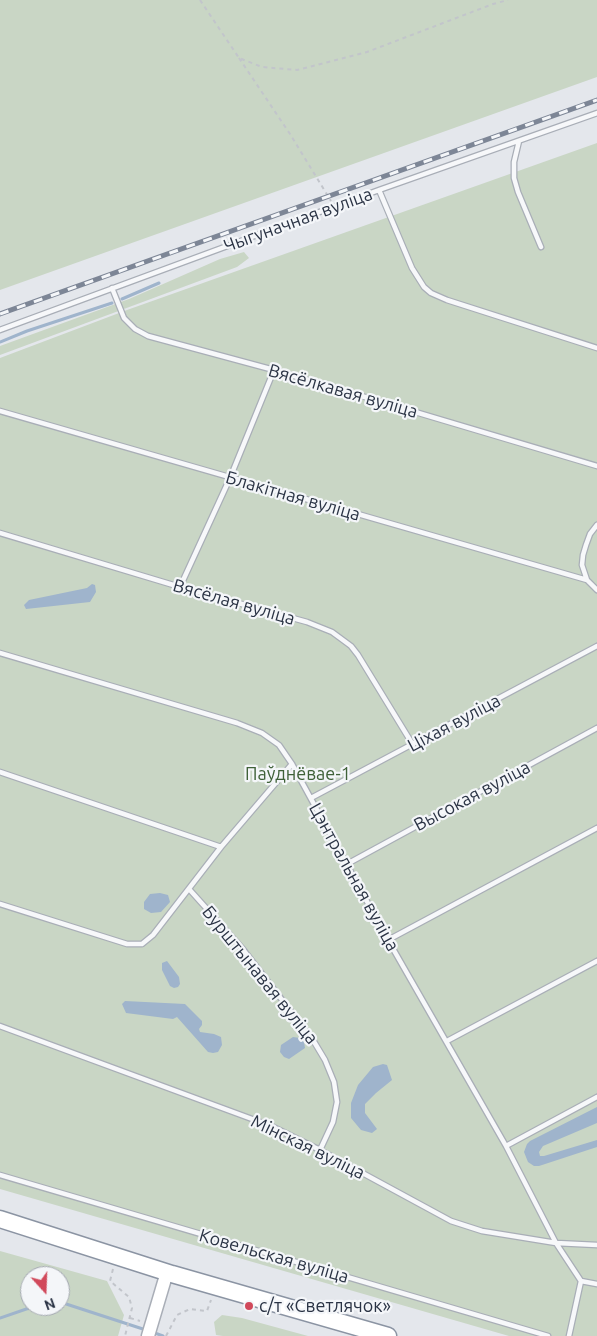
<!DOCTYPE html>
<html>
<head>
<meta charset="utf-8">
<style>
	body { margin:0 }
	#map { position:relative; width:597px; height:1336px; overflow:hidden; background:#e4e7ec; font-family:Ubuntu,sans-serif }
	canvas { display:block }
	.north { position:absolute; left:20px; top:1266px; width:50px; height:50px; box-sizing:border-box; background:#f4f6f9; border:1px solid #a4a8b1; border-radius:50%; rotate:160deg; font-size:14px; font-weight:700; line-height:20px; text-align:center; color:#2b3445 }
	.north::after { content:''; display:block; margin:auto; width:18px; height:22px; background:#d1495b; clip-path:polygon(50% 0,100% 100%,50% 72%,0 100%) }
</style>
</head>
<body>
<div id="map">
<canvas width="597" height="1336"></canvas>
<div class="north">N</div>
</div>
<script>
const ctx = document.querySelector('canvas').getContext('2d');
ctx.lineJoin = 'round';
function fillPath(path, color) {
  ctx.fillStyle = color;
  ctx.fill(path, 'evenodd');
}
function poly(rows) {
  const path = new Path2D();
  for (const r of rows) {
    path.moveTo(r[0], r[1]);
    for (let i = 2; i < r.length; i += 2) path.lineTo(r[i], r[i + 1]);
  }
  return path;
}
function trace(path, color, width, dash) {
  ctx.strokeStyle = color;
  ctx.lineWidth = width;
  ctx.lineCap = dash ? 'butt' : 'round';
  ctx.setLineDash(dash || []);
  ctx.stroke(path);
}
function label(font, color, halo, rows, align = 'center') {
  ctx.font = font + ' Ubuntu,sans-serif';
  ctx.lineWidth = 4.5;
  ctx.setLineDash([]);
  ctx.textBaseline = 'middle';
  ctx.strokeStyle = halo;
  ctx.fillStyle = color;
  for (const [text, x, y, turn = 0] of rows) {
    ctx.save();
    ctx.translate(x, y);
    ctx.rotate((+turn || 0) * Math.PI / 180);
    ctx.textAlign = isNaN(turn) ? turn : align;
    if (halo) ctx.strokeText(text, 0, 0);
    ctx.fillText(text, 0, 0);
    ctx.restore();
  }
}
const green = poly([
	[0,0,597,0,597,77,0,290],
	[597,143,597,1336,509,1336,0,1189,0,358,127,310],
	[244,252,249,258,237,267,0,355,0,346,129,299,220,259],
	[0,1251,107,1281,124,1315,118,1336,0,1336],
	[30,1276,60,1276,60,1306,30,1306],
	[222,1315,242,1318,308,1336,223,1336,216,1335,214,1322]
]);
const water = poly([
	[92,584,95,585,96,592,90,602,26,609,24,605,29,600,87,588],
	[160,893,168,895,170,902,161,912,151,913,144,909,144,902,150,894],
	[167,961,179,977,180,984,178,987,174,988,170,986,162,970,162,963],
	[125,1001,185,1004,202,1021,202,1025,199,1029,200,1032,214,1034,221,1037,222,1045,218,1052,213,1053,208,1052,177,1017,173,1019,126,1013,122,1004],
	[293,1037,300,1038,304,1042,305,1048,289,1059,284,1057,280,1052,281,1045],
	[383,1064,387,1065,392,1080,376,1093,365,1104,365,1113,377,1129,372,1133,361,1130,351,1118,351,1103,358,1085,373,1067],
	[597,1107,597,1123,543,1146,539,1152,540,1156,544,1156,597,1140,597,1147,539,1166,534,1166,528,1162,524,1152,527,1144,530,1141]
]);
const stream = poly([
	[122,299,159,283],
	[0,342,27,331,112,303],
	[60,1302,146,1330],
	[0,1318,35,1306],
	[152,1332,163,1336]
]);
const path = poly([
	[200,0,239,58,262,67,297,70,367,52,493,4,508,0],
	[239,58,290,134,331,201],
	[113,1269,110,1281,129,1297,132,1308,125,1336],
	[130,1318,140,1321],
	[166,1336,177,1315,190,1309,207,1311,211,1300]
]);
const lane = poly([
	[519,141,514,162,514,178,518,192,541,247],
	[379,190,412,268,424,287,431,293,447,300,597,348],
	[112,288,124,318,135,329,148,336,274,370,597,466],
	[0,330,379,190,597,113],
	[0,411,587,580],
	[597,525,590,534,586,545,583,555,582,565,587,580,597,590],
	[0,533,180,587,307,622,332,632,351,646,358,655,413,745],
	[180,587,230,478,274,370],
	[0,653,237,723,262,733,279,745,292,764,388,940,506,1146,556,1243,597,1245],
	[0,772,221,847],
	[311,798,597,646],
	[347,864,597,728],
	[189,889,242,948,313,1040,325,1060,334,1082,337,1102,333,1122,320,1150],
	[0,904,127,944,142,944,153,935,221,847,292,764],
	[388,940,597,828],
	[0,1026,271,1126,320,1150,451,1221,482,1231,556,1243,581,1281,597,1284],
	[447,1041,597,961],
	[506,1146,597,1097],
	[0,1175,548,1336],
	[569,1336,581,1281]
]);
const secondary = poly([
	[148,1336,167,1272]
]);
const highway = poly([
	[0,1219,172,1274,388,1336]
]);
const rail = poly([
	[0,314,597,100]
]);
const markers = [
	[249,1306,5,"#d1495b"]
];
const streetNames = [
	["Чыгуначная вуліца",298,220,-20],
	["Вясёлкавая вуліца",343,391,16],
	["Блакітная вуліца",293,496,16],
	["Вясёлая вуліца",234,602,16],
	["Ціхая вуліца",454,723,-28],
	["Высокая вуліца",472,796,-28],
	["Цэнтральная вуліца",354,877,61],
	["Бурштынавая вуліца",260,975,51],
	["Мінская вуліца",308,1147,26],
	["Ковельская вуліца",274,1256,16]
];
const parkNames = [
	["Паўднёвае-1",298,774]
];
const poiNames = [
	["с/т «Светлячок»",259,1306]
];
fillPath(green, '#c9d6c5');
fillPath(water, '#9fb4cc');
trace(stream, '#9fb4cc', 3);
trace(lane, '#a9aeb7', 7);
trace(secondary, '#a9aeb7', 15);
trace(highway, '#8b94a3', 19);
trace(path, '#c2c5cb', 2, [4, 4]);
trace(lane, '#f7f8fa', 4.5);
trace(secondary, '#fff', 12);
trace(highway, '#fff', 16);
trace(rail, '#7d8696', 5);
trace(rail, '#f4f6f9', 3, [9]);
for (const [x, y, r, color] of markers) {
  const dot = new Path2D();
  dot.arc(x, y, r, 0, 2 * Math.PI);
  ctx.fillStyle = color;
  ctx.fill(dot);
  trace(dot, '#f4f6f9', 2);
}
label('18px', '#2b3445', '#f4f6f9', streetNames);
label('18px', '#3f6138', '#f4f6f9', parkNames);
label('18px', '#2b3445', '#f4f6f9', poiNames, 'left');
</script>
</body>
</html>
